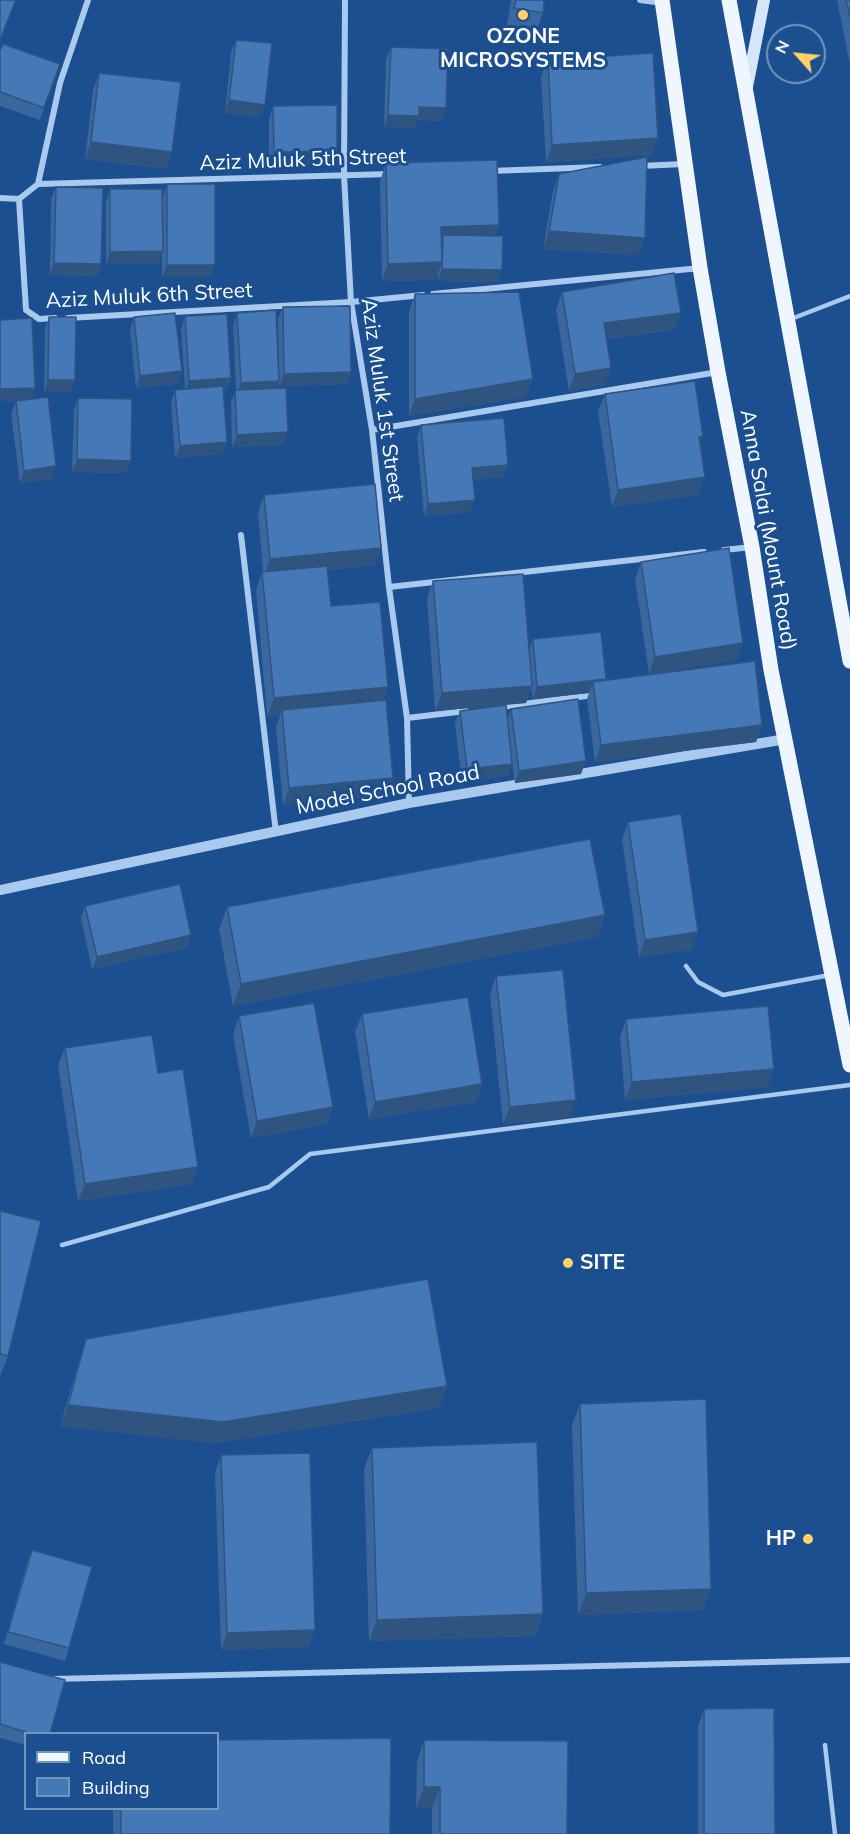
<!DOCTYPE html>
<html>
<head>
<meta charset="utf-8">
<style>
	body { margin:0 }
	#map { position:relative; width:850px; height:1834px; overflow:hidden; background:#1b4f8f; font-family:Mulish,sans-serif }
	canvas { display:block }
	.legend { position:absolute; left:24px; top:1732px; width:195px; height:78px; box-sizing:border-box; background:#1b4f8f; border:2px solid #7695bc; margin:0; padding:8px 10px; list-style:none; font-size:18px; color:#fff }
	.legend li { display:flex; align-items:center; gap:12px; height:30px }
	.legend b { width:30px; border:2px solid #7695bc }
	.north { position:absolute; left:766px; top:24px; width:60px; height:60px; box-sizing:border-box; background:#1b4f8f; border:2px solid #7695bc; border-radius:50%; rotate:297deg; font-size:16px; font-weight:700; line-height:24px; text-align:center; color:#fff }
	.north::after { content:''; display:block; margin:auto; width:21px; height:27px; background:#ffd166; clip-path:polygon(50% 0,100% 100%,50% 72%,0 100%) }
</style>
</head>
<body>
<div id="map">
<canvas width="850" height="1834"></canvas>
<ul class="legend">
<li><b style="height:8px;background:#f0f6ff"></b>Road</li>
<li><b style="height:16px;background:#4478b7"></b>Building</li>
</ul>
<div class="north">N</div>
</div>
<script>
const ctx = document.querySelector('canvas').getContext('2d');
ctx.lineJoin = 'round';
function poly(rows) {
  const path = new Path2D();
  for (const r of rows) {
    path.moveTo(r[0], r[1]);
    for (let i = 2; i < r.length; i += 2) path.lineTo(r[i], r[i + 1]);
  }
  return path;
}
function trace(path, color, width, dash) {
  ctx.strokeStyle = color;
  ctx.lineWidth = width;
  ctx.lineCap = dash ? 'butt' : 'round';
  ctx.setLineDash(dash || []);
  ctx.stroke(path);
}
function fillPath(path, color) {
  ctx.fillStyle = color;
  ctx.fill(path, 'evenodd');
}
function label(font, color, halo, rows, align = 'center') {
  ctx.font = font + ' Mulish,sans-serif';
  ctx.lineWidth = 6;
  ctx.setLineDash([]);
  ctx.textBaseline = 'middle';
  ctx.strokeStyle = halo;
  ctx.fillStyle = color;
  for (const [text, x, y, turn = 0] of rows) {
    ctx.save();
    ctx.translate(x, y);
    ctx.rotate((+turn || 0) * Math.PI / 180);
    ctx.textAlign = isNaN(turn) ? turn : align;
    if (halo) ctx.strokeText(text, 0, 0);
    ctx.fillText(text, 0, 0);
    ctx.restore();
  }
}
const service = poly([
	[791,319,850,296],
	[686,966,698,982,723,995,830,975],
	[62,1245,269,1187,310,1154,850,1085],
	[825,1745,835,1834]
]);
const minor = poly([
	[345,0,344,175,351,302,372,430,389,587,407,718,409,803],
	[640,0,663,3],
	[640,166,684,164],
	[490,171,600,167],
	[38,184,60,83,88,0],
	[0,198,19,199,38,184,390,174],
	[19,199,26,310,39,319,55,318],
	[433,294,700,268],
	[68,318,351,302,423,295],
	[372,430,718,372],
	[241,535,276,833],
	[724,550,752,547],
	[389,587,704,552],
	[500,707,594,695],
	[407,718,466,711],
	[53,1679,850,1660]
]);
const tertiary = poly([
	[0,890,409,803,786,739]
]);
const secondary = poly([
	[747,87,764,0]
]);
const primary = poly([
	[662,0,700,268,718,372,752,547,771,670,850,1065],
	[729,0,850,661]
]);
const wall = poly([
	[511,0,544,0,543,13,535,35,506,30],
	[837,0,850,0,850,65],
	[236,40,260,117,225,113,231,52],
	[391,47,442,121,417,120,415,128,384,127,386,59],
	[0,51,60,64,40,120,0,106],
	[548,60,652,155,546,162,541,77],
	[99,73,166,169,85,159,93,90],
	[273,106,333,163,269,164,269,119],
	[386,163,499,225,495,236,497,282,438,281,438,274,436,280,382,281,380,181],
	[559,174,639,255,543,249,553,191],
	[167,184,210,277,162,277,162,252,158,264,106,264,106,202,110,189,163,196],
	[56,187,101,264,97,276,50,275,51,199],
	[562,292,681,313,674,330,606,339,611,368,605,385,569,391,556,310],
	[415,294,526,397,409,416,409,311],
	[283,307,351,372,347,384,279,386,279,381,276,388,283,445,232,447,231,402,236,390,233,325,237,313,279,378,278,319],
	[185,316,231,378,226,390,223,391,223,454,175,458,171,402,175,390,185,389,181,329],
	[49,317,75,380,70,392,44,392,45,329],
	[134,317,182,371,177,384,136,388,130,330],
	[0,320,35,388,31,399,52,479,20,483,11,414,16,401,25,400,0,401],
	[605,394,700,445,705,477,698,495,612,507,598,411],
	[78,398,131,461,126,473,72,472,74,410],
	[421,425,508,465,503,477,473,479,470,512,424,516,417,437],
	[264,495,381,548,375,565,328,570,331,606,383,701,393,778,387,795,283,805,276,728,280,715,267,716,256,590,262,572,263,572,258,512],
	[641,562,737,660,649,674,635,579],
	[433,581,529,649,533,639,605,680,762,725,756,742,595,762,587,699,589,693,533,699,531,688,526,703,435,711,427,599],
	[511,709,581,774,515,783,511,756,512,764,508,776,462,782,455,723,460,711,508,719],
	[628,822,692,950,639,957,622,840],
	[85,906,191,935,187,948,92,969,81,918],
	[227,907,605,915,597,937,233,1006,219,929],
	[496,976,570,1117,503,1124,490,994],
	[362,1014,482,1084,476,1102,369,1119,355,1032],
	[239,1016,333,1107,326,1124,251,1138,233,1034],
	[626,1019,768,1087,625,1100,620,1037],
	[65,1048,158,1073,192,1184,78,1201,58,1065],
	[0,1211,8,1356,0,1377],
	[86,1339,447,1386,439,1408,215,1443,60,1426,79,1361],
	[580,1404,703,1610,578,1615,572,1425],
	[372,1448,543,1614,535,1636,369,1641,364,1469],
	[221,1455,315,1630,308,1647,221,1650,215,1473],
	[32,1550,69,1648,65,1661,4,1644,27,1562],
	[0,1662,50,1734,26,1734,26,1745,0,1738],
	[704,1709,775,1834,698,1834,698,1726],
	[424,1740,567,1834,432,1834,432,1808,416,1808,417,1762],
	[113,1809,218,1809,390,1834,113,1834]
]);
const shadedWall = poly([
	[229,100,265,105,260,117,225,113],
	[419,107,446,108,442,121,417,120,415,128,384,127,388,115],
	[658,138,652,155,546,162,552,145],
	[91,142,172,152,166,169,85,159],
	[337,151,333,163,269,164,274,152],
	[499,225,492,243,443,235,439,244,441,227],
	[549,231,645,238,639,255,543,249],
	[163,251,158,264,106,264,110,252],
	[442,262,436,280,382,281,388,264],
	[54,263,101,264,97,276,50,275],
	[167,265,215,265,210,277,162,277],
	[442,269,502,270,497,282,438,281],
	[681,313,674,330,597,340,604,323],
	[611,368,605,385,569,391,575,374],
	[182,371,177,384,136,388,140,376],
	[351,372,347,384,279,386,284,374],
	[231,378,226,390,185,393,189,381],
	[533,379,526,397,409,416,415,399],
	[48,380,75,380,70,392,44,392],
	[279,381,275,393,236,395,241,383],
	[35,388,31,400,0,401,0,389],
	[288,432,283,445,232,447,237,435],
	[699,437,703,437,697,454],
	[227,442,223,454,175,458,180,446],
	[77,459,131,461,126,473,72,472],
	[508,465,503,477,468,480,472,468],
	[56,466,52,479,20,483,24,471],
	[705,477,698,495,612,507,618,490],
	[475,500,470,512,424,516,428,504],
	[381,548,375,565,264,576,270,559],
	[743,643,737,660,649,674,655,657],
	[606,679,595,692,593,682,589,693,533,699,537,687],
	[532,686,526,703,435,711,442,693],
	[388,687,382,705,282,710,280,715,267,716,274,698],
	[762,725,756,742,595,762,601,745],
	[586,761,581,774,515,783,519,771],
	[512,764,508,776,462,782,467,769],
	[393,778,387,795,283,805,289,788],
	[605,915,597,937,233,1006,241,984],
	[698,932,692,950,639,957,645,940],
	[191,935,187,948,92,969,97,957],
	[774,1069,768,1087,625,1100,632,1082],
	[482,1084,476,1102,369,1119,375,1102],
	[576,1100,570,1117,503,1124,510,1107],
	[333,1107,326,1124,251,1138,257,1121],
	[198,1167,192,1184,78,1201,85,1184],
	[447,1386,439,1408,215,1443,60,1426,68,1405],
	[711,1589,703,1610,578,1615,586,1593],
	[543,1614,535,1636,369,1641,377,1620],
	[315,1630,308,1647,221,1650,227,1633],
	[424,1787,440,1787,432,1808,416,1808]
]);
const building = poly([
	[0,0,16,0,0,40,0,0],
	[516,0,544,0,543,13,514,8,516,0],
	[846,0,850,0,850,17,846,0],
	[236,40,272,43,265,105,229,100,236,40],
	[3,44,60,64,44,108,0,92,0,51,3,44],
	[391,47,448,49,446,108,419,107,419,116,388,115,391,47],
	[653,53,658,138,552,145,548,60,653,53],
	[99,73,181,82,172,152,91,142,99,73],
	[337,105,337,151,274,152,273,106,337,105],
	[647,157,645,238,549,231,559,174,647,157],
	[497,160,499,225,441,227,442,262,388,264,386,163,497,160],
	[167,184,215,184,215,265,167,265,167,184],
	[56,187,103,188,101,264,54,263,56,187],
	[110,189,162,189,163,251,110,252,110,189],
	[443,235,503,236,502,270,442,269,443,235],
	[674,273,681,313,604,323,611,368,575,374,562,292,674,273],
	[519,292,533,379,415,399,415,294,519,292],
	[350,306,351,372,284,374,283,307,350,306],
	[276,310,279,381,241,383,237,313,276,310],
	[175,313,182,371,140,376,134,317,175,313],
	[227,314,231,378,189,381,185,316,227,314],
	[49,317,76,317,75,380,48,380,49,317],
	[32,318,35,388,0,389,0,320,32,318],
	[695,381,703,437,699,437,705,477,618,490,605,394,695,381],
	[223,386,227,442,180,446,175,390,223,386],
	[286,388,288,432,237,435,235,390,286,388],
	[48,397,56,466,24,471,16,401,48,397],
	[78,398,132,399,131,461,77,459,78,398],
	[504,418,508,465,472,468,475,500,428,504,421,425,504,418],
	[375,484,381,548,270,559,264,495,375,484],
	[729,548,743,643,655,657,641,562,729,548],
	[327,566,331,606,380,602,388,687,274,698,262,572,327,566],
	[523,574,532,686,442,693,433,581,523,574],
	[601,632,606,679,537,687,533,639,601,632],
	[755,661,762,725,601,745,593,682,755,661],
	[578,699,586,761,519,771,511,709,578,699],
	[386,700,393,778,289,788,282,710,386,700],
	[506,705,512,764,467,769,460,711,506,705],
	[681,814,698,932,645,940,628,822,681,814],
	[590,839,605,915,241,984,227,907,590,839],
	[180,884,191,935,97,957,85,906,180,884],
	[563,970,576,1100,510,1107,496,976,563,970],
	[468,997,482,1084,375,1102,362,1014,468,997],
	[314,1003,333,1107,257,1121,239,1016,314,1003],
	[768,1006,774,1069,632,1082,626,1019,768,1006],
	[152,1035,158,1073,183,1069,198,1167,85,1184,65,1048,152,1035],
	[0,1211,41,1221,8,1356,0,1354,0,1211],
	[428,1279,447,1386,223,1422,68,1405,86,1339,428,1279],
	[706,1399,711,1589,586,1593,580,1404,706,1399],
	[537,1442,543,1614,377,1620,372,1448,537,1442],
	[310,1453,315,1630,227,1633,221,1455,310,1453],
	[32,1550,92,1567,69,1648,8,1632,32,1550],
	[0,1662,65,1680,50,1734,32,1734,0,1724,0,1662],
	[774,1708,775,1834,704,1834,704,1709,774,1708],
	[391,1738,390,1834,121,1834,121,1809,218,1809,218,1740,391,1738],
	[424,1740,568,1741,567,1834,440,1834,440,1787,424,1787,424,1740]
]);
const markers = [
	[523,15,6,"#ffd166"],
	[568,1263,6,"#ffd166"],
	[808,1539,6,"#ffd166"]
];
const poiNames = [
	["OZONE",523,37],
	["MICROSYSTEMS",523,61],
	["SITE",580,1263,"left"],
	["HP",796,1539,"right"]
];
const streetNames = [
	["Aziz Muluk 5th Street",303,160,-2],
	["Aziz Muluk 6th Street",149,296,-3],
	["Aziz Muluk 1st Street",382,400,82],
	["Anna Salai (Mount Road)",768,530,80],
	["Model School Road",388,790,-11]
];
trace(service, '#a9c9ee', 4.5);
trace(minor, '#a9c9ee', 6);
trace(tertiary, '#a9c9ee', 10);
trace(secondary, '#d6e6fa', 12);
trace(primary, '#f0f6ff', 15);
fillPath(wall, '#3a679d');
fillPath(shadedWall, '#305480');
fillPath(building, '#4478b7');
trace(building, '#305480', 1.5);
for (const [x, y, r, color] of markers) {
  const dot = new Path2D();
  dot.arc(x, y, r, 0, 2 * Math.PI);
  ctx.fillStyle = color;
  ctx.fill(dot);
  trace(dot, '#1b4f8f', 2);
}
label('bold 21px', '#fff', '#1b4f8f', poiNames);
label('21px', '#fff', '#1b4f8f', streetNames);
</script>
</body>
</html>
